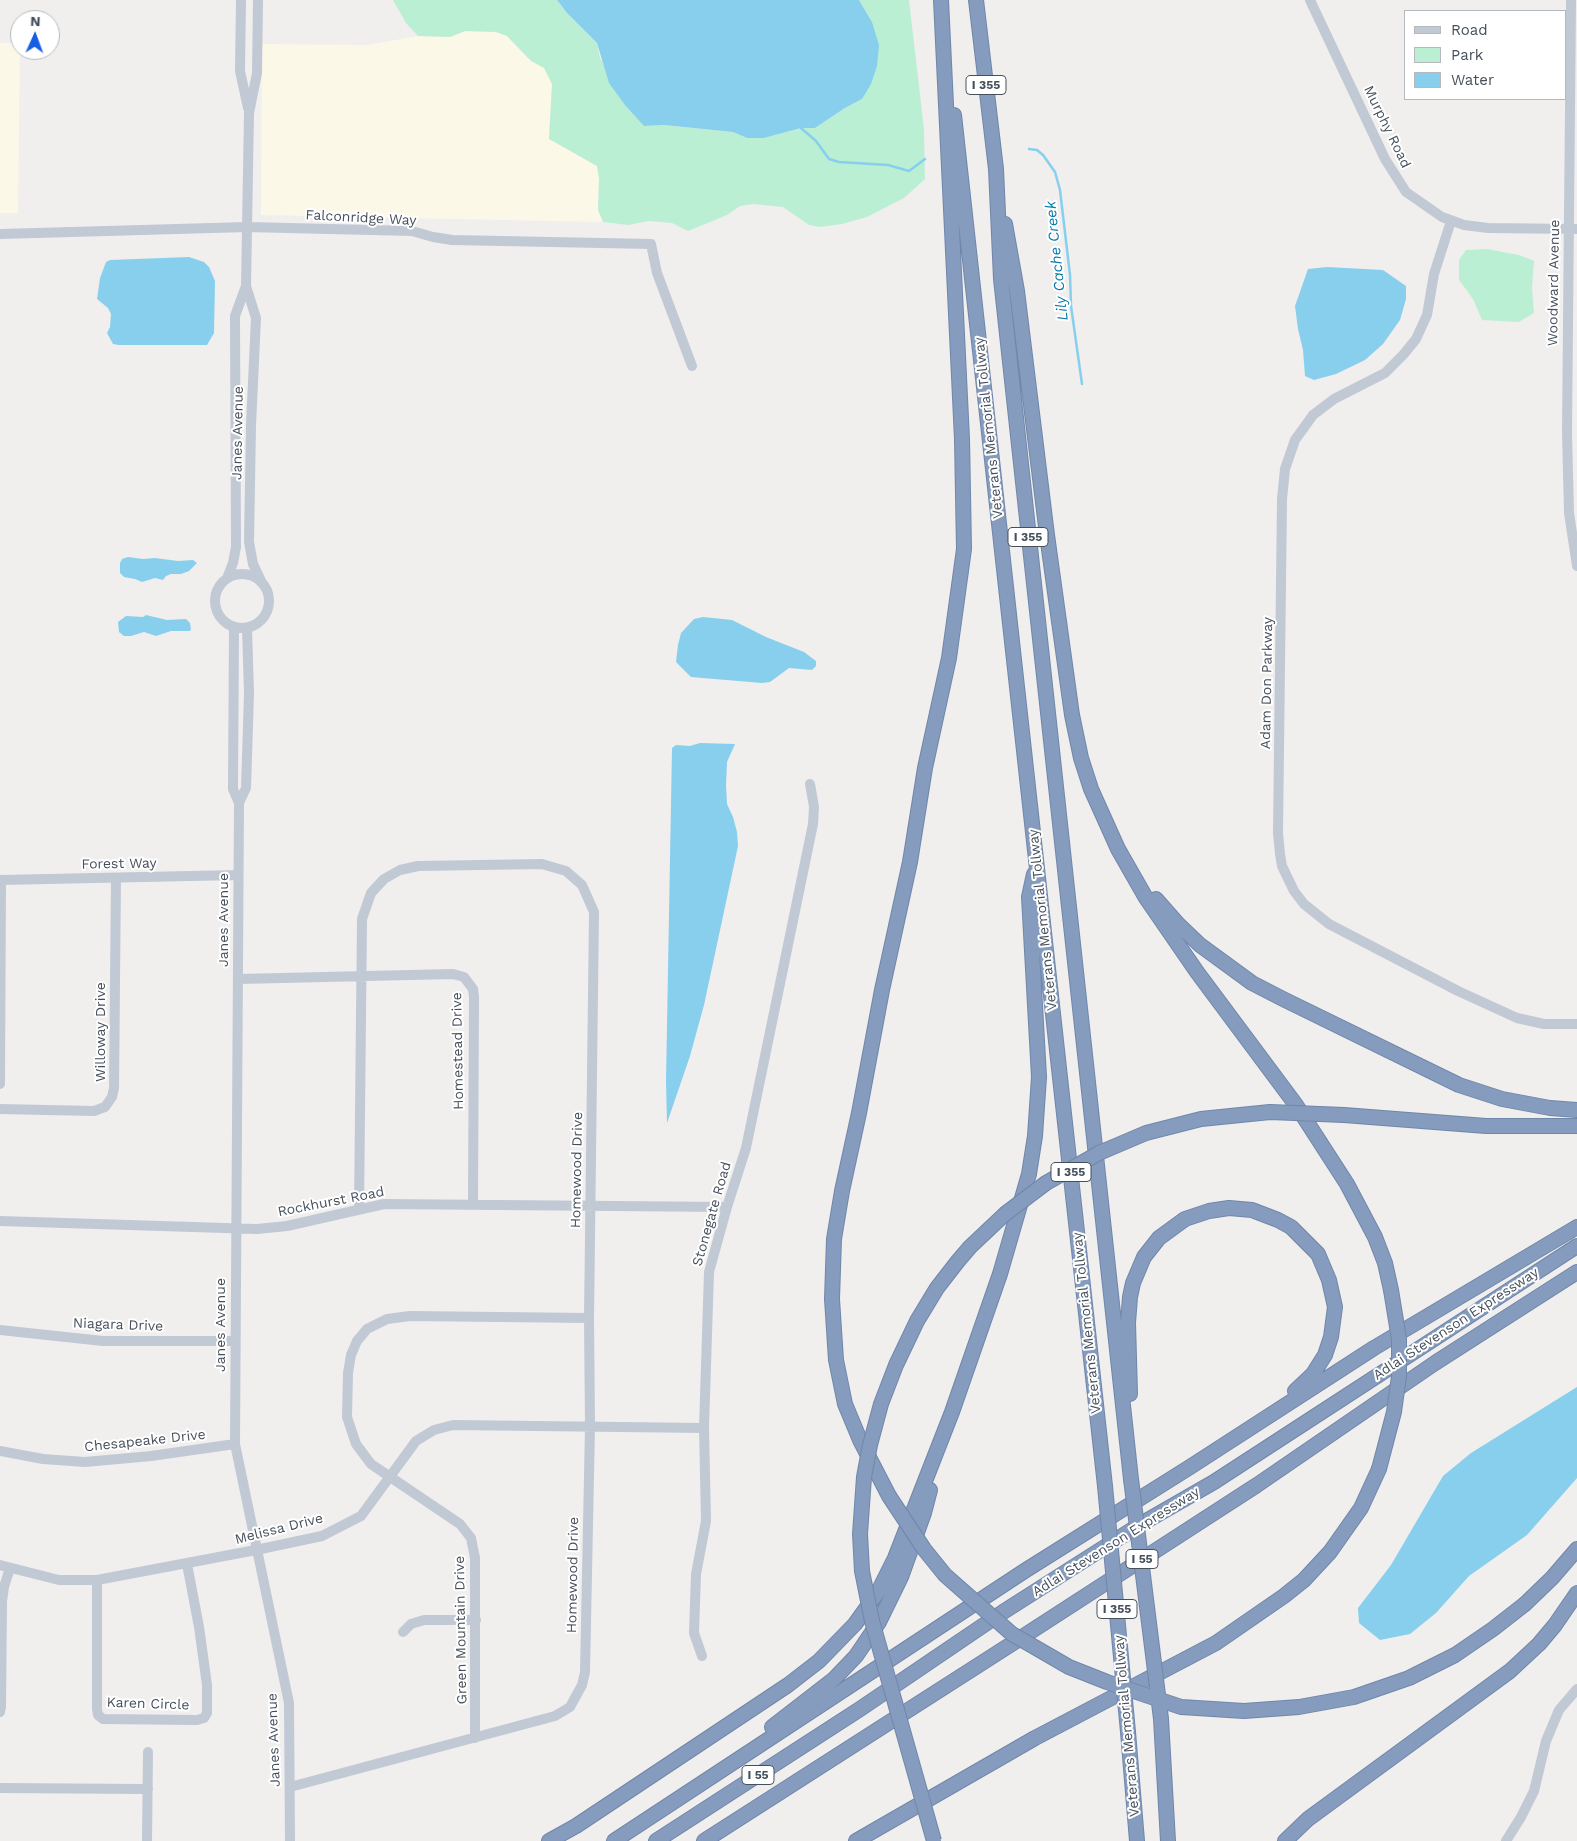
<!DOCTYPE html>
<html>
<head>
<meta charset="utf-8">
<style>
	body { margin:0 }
	#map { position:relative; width:1577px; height:1841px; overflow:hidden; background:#f1eeee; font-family:"Work Sans",sans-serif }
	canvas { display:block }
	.legend { position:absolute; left:1404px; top:10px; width:162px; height:90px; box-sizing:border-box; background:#fff; border:1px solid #b5b9be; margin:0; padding:6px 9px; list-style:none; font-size:15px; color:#46505c }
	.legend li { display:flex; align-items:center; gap:10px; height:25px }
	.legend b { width:25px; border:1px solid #b5b9be }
	.north { position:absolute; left:10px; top:10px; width:50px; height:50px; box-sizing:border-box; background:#fff; border:1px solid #b5b9be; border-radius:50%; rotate:2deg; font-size:14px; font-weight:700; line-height:20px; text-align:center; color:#46505c }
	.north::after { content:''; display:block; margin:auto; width:18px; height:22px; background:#165ee3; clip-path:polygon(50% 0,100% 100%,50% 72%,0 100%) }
</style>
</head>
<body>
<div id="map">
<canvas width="1577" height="1841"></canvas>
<ul class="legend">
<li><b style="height:6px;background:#c1c9d4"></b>Road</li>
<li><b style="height:14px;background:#bbefd4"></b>Park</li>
<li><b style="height:14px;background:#87cfed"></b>Water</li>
</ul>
<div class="north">N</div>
</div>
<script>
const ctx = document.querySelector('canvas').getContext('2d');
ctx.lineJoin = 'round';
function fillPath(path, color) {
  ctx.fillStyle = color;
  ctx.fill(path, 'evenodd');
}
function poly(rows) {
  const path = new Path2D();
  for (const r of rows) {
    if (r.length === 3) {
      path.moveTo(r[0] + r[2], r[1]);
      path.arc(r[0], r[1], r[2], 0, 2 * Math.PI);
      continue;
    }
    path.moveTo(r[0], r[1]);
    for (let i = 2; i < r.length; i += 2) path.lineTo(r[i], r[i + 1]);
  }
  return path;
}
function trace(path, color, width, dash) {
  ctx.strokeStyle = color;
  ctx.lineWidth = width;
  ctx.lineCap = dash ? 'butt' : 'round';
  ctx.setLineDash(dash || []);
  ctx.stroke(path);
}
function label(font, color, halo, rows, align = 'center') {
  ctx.font = font + ' "Work Sans",sans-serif';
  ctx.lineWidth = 4;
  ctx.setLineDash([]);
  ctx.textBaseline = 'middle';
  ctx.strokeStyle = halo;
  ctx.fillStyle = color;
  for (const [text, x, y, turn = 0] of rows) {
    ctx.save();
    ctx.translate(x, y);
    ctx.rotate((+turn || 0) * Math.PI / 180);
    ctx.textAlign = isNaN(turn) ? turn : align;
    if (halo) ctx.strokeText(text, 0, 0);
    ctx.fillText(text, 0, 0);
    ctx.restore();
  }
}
const commercial = poly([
	[465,31,496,32,507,36,531,61,544,68,552,84,549,139,597,166,599,179,598,210,603,222,261,215,262,44,368,45,418,36,450,37],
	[0,43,20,43,18,213,0,213]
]);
const green = poly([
	[393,0,557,0,567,13,597,43,600,58,644,126,664,125,733,132,747,138,764,138,801,128,815,128,845,108,862,99,872,22,859,0,909,0,924,129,925,179,904,198,867,217,842,224,820,227,809,225,783,207,753,204,740,206,727,215,688,231,672,223,649,221,628,225,603,222,598,210,599,179,597,166,549,139,552,84,544,68,531,61,507,36,496,32,465,31,450,37,418,36,406,23],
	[1487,249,1519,255,1534,261,1532,288,1534,313,1519,322,1482,320,1473,299,1459,280,1459,260,1466,250]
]);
const water = poly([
	[557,0,859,0,872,22,879,45,877,66,871,84,862,99,845,108,815,128,801,128,764,138,747,138,733,132,664,125,644,126,625,105,609,83,597,43,567,13],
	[189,257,204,262,209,267,215,281,214,333,207,345,119,345,113,344,107,333,110,327,111,314,108,308,97,299,100,278,106,262,110,260],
	[1327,267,1383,270,1406,286,1406,299,1400,320,1383,344,1365,360,1336,374,1314,380,1305,376,1303,350,1298,329,1295,306,1308,269],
	[128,557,143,559,155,558,178,561,193,560,197,563,189,571,181,574,171,574,166,576,163,580,155,578,142,582,135,579,124,577,120,573,120,563,122,559],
	[146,615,167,620,186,619,190,623,191,630,189,631,171,631,156,636,144,632,131,636,124,636,119,632,118,622,126,616,143,617],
	[703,617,732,620,766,637,804,652,816,661,816,666,812,670,789,668,770,682,762,683,691,677,676,662,678,645,681,633,694,619],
	[700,743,735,744,727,762,726,785,727,804,733,817,737,832,738,846,704,1005,690,1056,667,1123,666,1081,672,748,676,745,690,746],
	[1577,1387,1577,1478,1527,1535,1469,1576,1436,1613,1410,1634,1380,1640,1359,1623,1358,1608,1391,1565,1443,1476,1471,1453]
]);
const stream = poly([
	[801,128,816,141,829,159,839,162,888,165,909,171,925,159],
	[1029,149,1037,150,1043,155,1055,172,1060,190,1070,275,1071,306,1082,384]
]);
const minor = poly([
	[241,0,240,71,248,108],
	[258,0,257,73,249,113,246,286,256,318,251,425,249,542,253,564,261,581],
	[1310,0,1385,159,1406,192,1442,217,1464,225,1488,228,1577,229],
	[1571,0,1567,432,1569,513,1577,566],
	[1451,221,1434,274,1427,315,1416,339,1403,355,1385,373,1334,399,1313,415,1295,440,1285,469,1282,499,1278,833,1280,854,1282,866,1294,891,1304,904,1329,924,1458,991,1517,1018,1544,1024,1577,1024],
	[0,234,247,227,412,231,433,237,452,240,651,244,657,273,692,366],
	[242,601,27],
	[227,578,233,563,236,547,235,316,246,286],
	[234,628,233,789,239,803,235,1444,289,1703,290,1841],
	[239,803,246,788,249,693,247,628],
	[0,880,238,875],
	[238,979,453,974,464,977,473,989,474,997,473,1205],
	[0,1084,1,880],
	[0,1109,94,1111,105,1107,112,1097,114,1088,116,878],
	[0,1221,257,1229,287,1226,384,1204,727,1207],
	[0,1330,103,1341,234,1341],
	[0,1451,43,1459,85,1462,151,1456,235,1444],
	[0,1565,59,1580,97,1580,256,1550,322,1536,361,1516,416,1441,434,1430,453,1425,704,1428],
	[97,1580,97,1709,98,1715,103,1719,197,1720,204,1718,207,1713,207,1685,199,1627,187,1564],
	[403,1632,411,1624,424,1620,476,1620],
	[702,1656,694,1633,696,1574,706,1521,704,1428,709,1272,727,1207,746,1148,813,824,814,807,810,784],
	[0,1712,1,1707,2,1601,4,1587,10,1568],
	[475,1738,475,1558,471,1538,460,1524,371,1464,356,1444,347,1417,348,1373,351,1355,357,1341,367,1329,387,1319,410,1316,589,1318],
	[290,1787,555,1716,570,1707,582,1685,585,1672,590,1426,589,1318,594,912,582,885,566,871,542,864,418,866,400,870,384,879,371,893,362,919,359,1210],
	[0,1788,148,1789],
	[147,1841,148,1752],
	[1506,1841,1521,1817,1534,1791,1546,1741,1559,1710,1577,1689]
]);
const highway = poly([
	[976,0,996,169,1001,279,1131,1479],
	[954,115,1105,1486],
	[1005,224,1017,291,1047,535,1072,715,1081,758,1091,789,1118,849,1146,898,1197,972,1296,1105,1347,1184,1375,1237,1385,1263,1391,1290],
	[1156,899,1178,924,1200,945,1252,983,1283,999,1459,1085,1502,1099,1550,1108,1577,1110],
	[1344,1115,1486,1126,1577,1126],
	[1130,1394,1128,1323,1130,1297,1133,1283,1144,1257,1159,1238,1185,1219,1209,1211,1229,1208,1252,1210,1278,1220,1291,1227,1318,1254,1329,1280,1335,1307,1331,1337,1325,1355,1313,1374,1295,1391],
	[889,1496,860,1440,845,1404,836,1360,832,1299,834,1239,842,1191,859,1113,882,990,910,862,925,768,949,658,964,549,962,439,941,0],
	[1525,1604,1552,1578,1577,1549],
	[1161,1719,1168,1841],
	[772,1727,834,1679,856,1656,879,1622,901,1577,924,1513,930,1490],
	[1128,1732,1137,1841],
	[549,1841,576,1826,788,1685,819,1661,855,1624,878,1592,895,1558,952,1412,1000,1274,1029,1174,1035,1136,1039,1077,1029,897,1034,874],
	[614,1841,1026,1570,1190,1467,1374,1348,1577,1227],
	[656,1841,860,1709,1003,1612,1141,1524,1214,1482,1577,1246],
	[704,1841,1013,1643,1257,1485,1435,1363,1577,1272],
	[856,1841,1035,1738,1216,1643,1284,1596,1304,1580,1330,1552,1361,1508,1379,1469],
	[1285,1841,1308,1819,1510,1671,1539,1644,1555,1625,1577,1593]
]);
const highwayBridge = poly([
	[1379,1469,1394,1412,1399,1376,1399,1339,1391,1290],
	[1131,1479,1161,1719],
	[1105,1486,1128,1732],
	[889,1496,924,1549,945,1575,1012,1634,1069,1667,1107,1682,1181,1707,1244,1711,1299,1707,1354,1697,1409,1678,1455,1655,1493,1629,1525,1604],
	[934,1841,872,1621,862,1571,860,1534,864,1477,870,1445,881,1404,896,1365,917,1321,937,1288,958,1261,970,1247,1005,1214,1046,1183,1099,1153,1146,1133,1201,1119,1270,1112,1344,1115]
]);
const shields = [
	[986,85,40],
	[1028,537,40],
	[1071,1172,40],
	[1142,1559,32],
	[1117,1609,40],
	[758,1775,32]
];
const shieldNames = [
	["I 355",986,85],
	["I 355",1028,537],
	["I 355",1071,1172],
	["I 55",1142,1559],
	["I 355",1117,1609],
	["I 55",758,1775]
];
const streetNames = [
	["Murphy Road",1387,127,64],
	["Falconridge Way",361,218,3],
	["Woodward Avenue",1554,283,-89],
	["Veterans Memorial Tollway",989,428,-96],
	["Janes Avenue",238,433,-89],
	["Adam Don Parkway",1267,683,-89],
	["Forest Way",119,864,-1],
	["Janes Avenue",224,920,-90],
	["Veterans Memorial Tollway",1043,920,-96],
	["Willoway Drive",101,1032,-90],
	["Homestead Drive",458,1051,-91],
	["Homewood Drive",577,1170,-89],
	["Rockhurst Road",331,1202,-11],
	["Stonegate Road",712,1214,-74],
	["Veterans Memorial Tollway",1087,1323,-96],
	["Adlai Stevenson Expressway",1456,1324,-33],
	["Niagara Drive",118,1325,2],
	["Janes Avenue",221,1325,-90],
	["Chesapeake Drive",145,1441,-6],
	["Melissa Drive",279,1529,-14],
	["Adlai Stevenson Expressway",1116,1542,-32],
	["Homewood Drive",573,1575,-89],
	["Green Mountain Drive",461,1630,-91],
	["Karen Circle",148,1704,2],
	["Veterans Memorial Tollway",1127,1726,-95],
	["Janes Avenue",274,1740,-92]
];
const waterNames = [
	["Lily Cache Creek",1057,261,-96]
];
fillPath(commercial, '#fcf8e7');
fillPath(green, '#bbefd4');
fillPath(water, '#87cfed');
trace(stream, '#87cfed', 2.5);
trace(highway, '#7087aa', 16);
trace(minor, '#c1c9d4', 10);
trace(highway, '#859cbe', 14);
trace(highwayBridge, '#7087aa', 16, []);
trace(highwayBridge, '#859cbe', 14);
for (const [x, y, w] of shields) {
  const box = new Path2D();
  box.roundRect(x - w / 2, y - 9.5, w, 19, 4);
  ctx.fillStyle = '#fff';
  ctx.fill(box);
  trace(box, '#46505c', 1);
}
label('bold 12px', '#46505c', null, shieldNames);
label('14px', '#46505c', '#fff', streetNames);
label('italic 15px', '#0a7cab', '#fff', waterNames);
</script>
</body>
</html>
